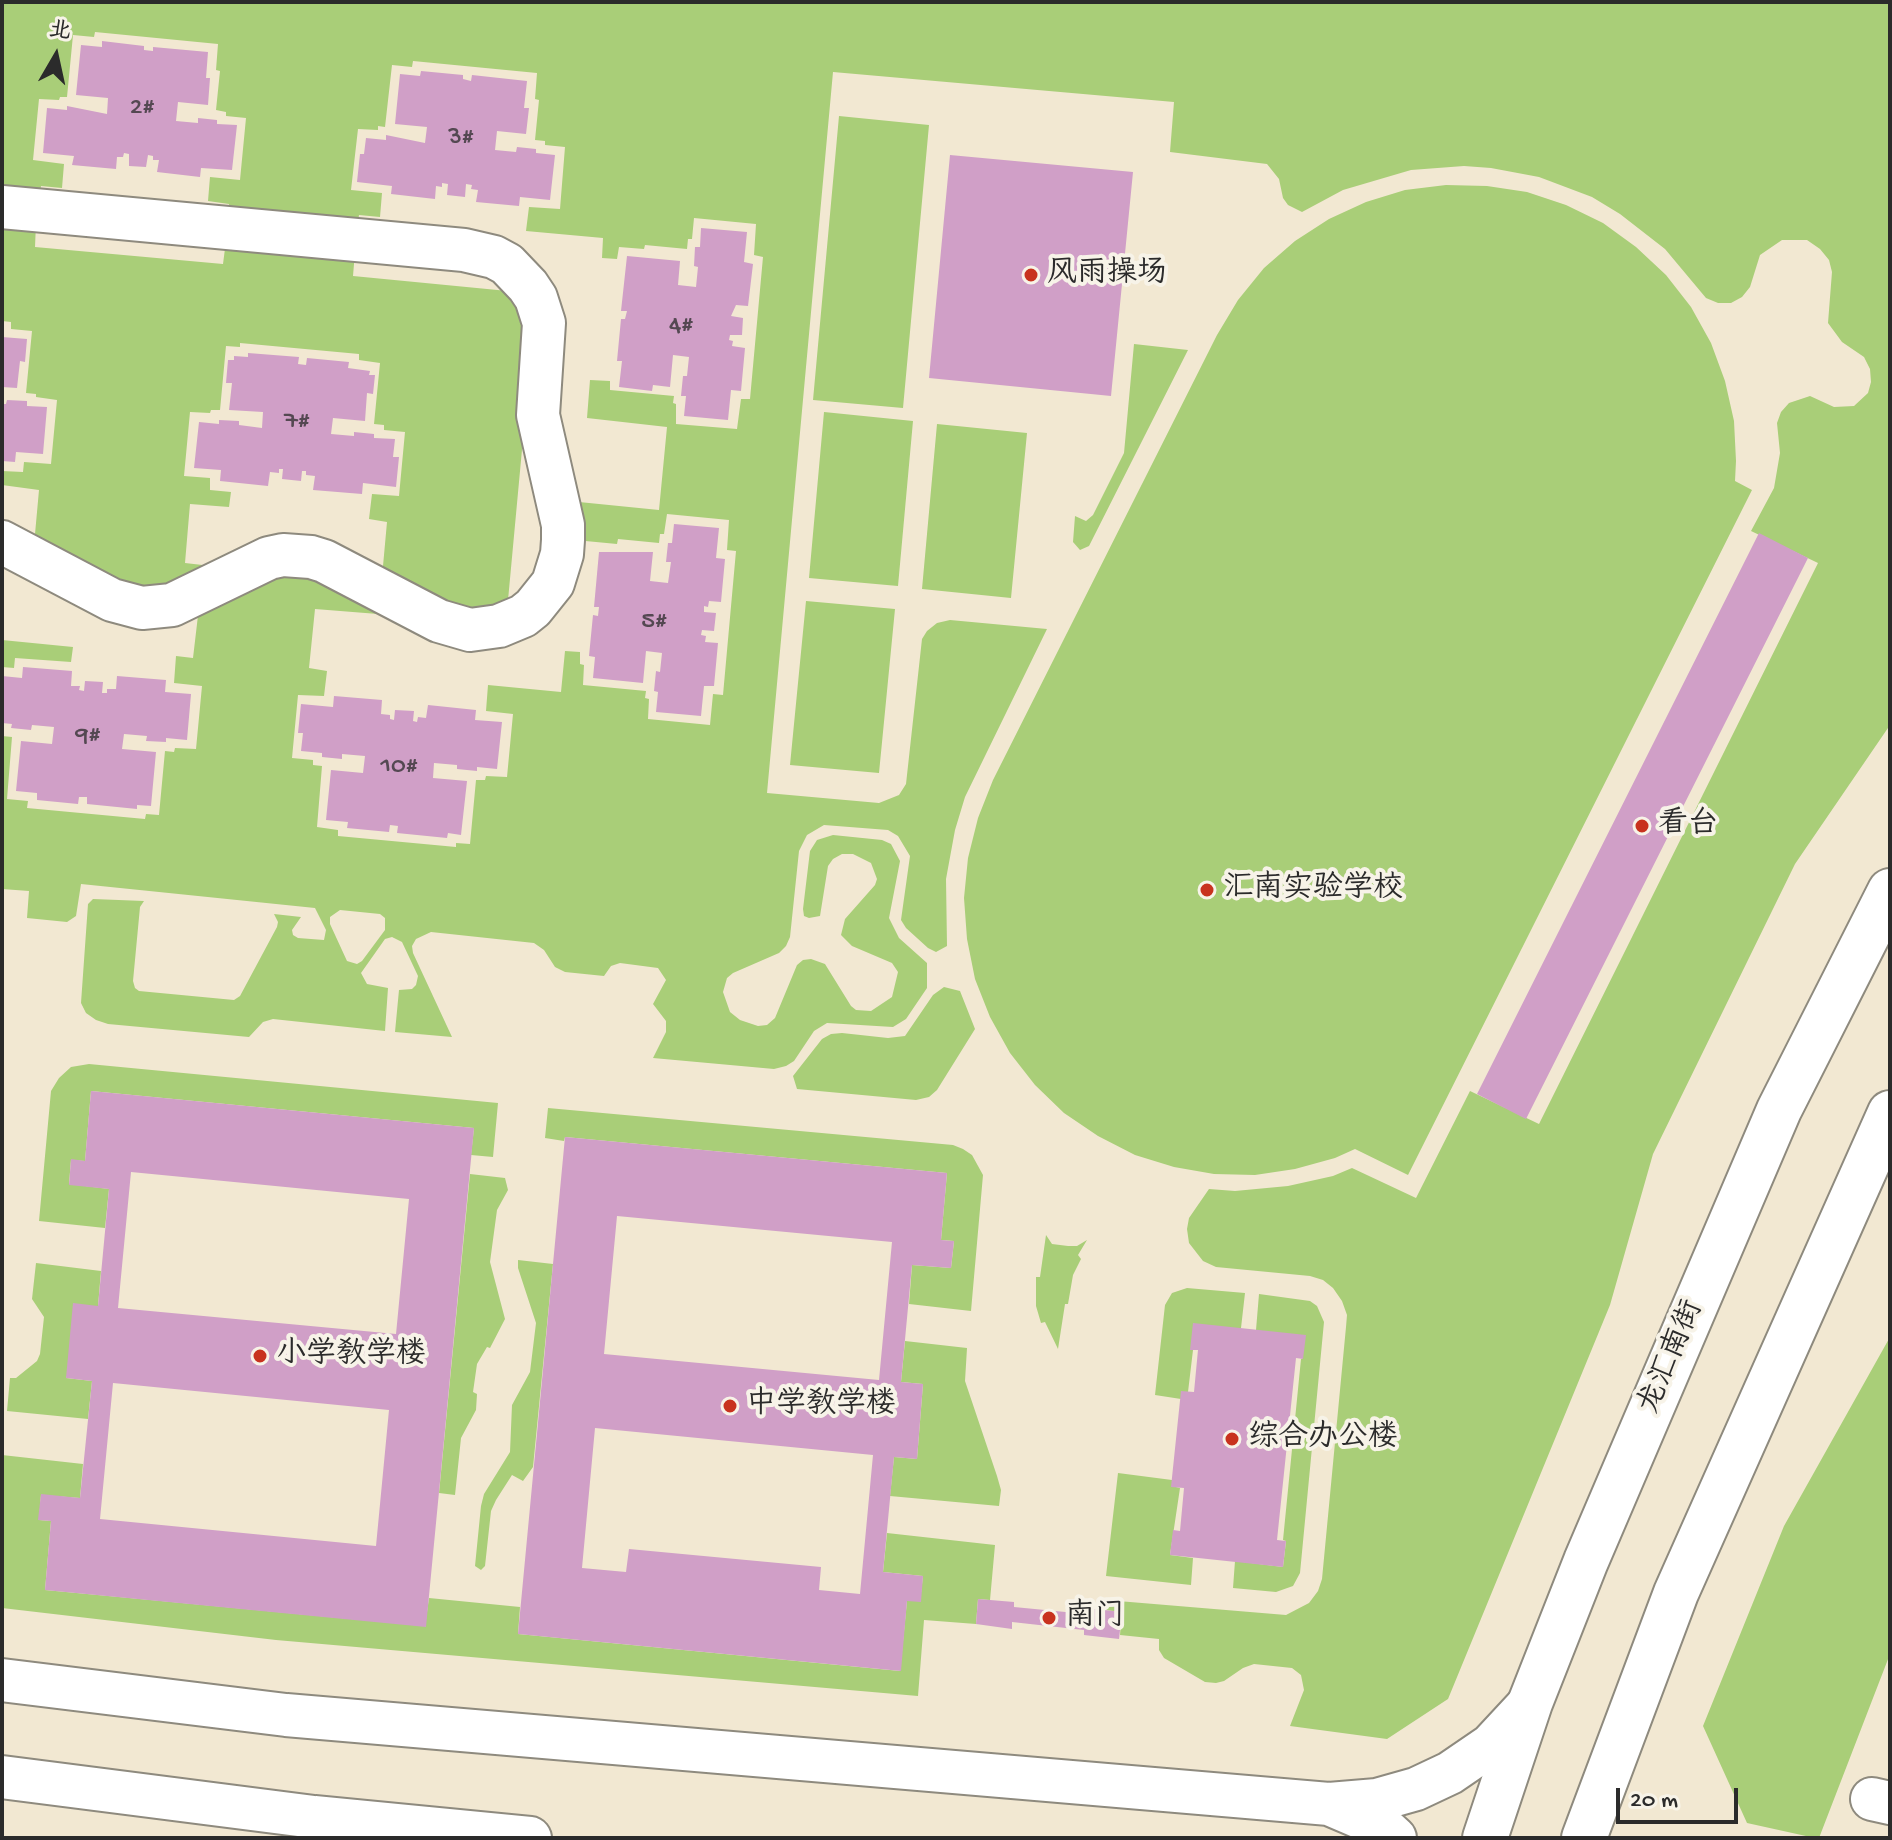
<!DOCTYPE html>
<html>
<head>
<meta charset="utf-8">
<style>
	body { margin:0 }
	#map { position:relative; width:1892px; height:1840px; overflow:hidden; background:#f2e8d2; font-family:"Gochi Hand","LXGW WenKai TC",sans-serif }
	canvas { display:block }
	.frame { position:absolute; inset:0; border:4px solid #2b2b2b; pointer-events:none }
	.north { position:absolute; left:16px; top:16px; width:80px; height:80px; -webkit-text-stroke:6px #f7f3e8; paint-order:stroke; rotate:9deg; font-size:22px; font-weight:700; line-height:32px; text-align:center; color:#2b2b2b }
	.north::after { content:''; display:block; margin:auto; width:28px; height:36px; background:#2b2b2b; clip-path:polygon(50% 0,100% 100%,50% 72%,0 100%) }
	.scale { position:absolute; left:1616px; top:1788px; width:122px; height:36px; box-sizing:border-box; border:4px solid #2b2b2b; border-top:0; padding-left:10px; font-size:24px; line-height:28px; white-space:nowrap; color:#2b2b2b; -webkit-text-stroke:6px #f7f3e8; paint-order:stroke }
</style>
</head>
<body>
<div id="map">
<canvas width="1892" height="1840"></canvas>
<div class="frame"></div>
<div class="north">北</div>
<div class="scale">20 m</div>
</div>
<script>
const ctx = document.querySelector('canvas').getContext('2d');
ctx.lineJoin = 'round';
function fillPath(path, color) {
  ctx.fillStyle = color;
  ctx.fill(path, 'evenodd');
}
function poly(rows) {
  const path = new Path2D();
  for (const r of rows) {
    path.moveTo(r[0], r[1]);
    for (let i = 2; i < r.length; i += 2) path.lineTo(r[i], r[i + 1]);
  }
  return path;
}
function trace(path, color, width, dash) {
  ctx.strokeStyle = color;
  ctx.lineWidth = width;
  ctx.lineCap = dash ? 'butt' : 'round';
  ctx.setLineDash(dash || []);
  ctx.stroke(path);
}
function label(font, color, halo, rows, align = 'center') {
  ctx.font = font + ' "Gochi Hand","LXGW WenKai TC",sans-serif';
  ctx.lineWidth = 8;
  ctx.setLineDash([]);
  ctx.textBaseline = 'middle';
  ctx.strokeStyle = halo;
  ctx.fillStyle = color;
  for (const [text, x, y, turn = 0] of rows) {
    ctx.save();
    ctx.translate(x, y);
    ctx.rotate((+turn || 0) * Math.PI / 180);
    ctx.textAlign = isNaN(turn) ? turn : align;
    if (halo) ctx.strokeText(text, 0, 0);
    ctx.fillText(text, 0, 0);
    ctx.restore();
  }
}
const green = poly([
	[2,2,1890,2,1890,725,1795,864,1653,1154,1610,1305,1448,1699,1387,1739,1290,1726,1304,1690,1301,1675,1292,1668,1254,1664,1243,1668,1224,1681,1216,1683,1205,1682,1164,1658,1159,1650,1159,1639,1120,1635,1122,1612,1105,1610,1106,1600,1286,1615,1309,1603,1318,1591,1322,1579,1346,1327,1347,1315,1342,1301,1333,1288,1323,1280,1310,1276,1216,1267,1203,1261,1189,1243,1187,1229,1189,1218,1209,1189,1235,1191,1288,1186,1333,1176,1352,1168,1416,1198,1470,1091,1539,1124,1818,563,1751,531,1774,488,1780,453,1777,423,1781,412,1789,403,1810,396,1834,407,1854,406,1868,393,1871,382,1870,369,1864,357,1842,342,1828,323,1832,272,1829,260,1820,249,1807,240,1782,240,1760,255,1750,287,1742,297,1731,303,1718,303,1706,298,1665,249,1620,214,1592,197,1539,177,1491,168,1464,166,1411,170,1343,190,1302,212,1288,205,1283,198,1279,179,1267,164,1170,152,1174,102,833,72,767,793,879,803,899,795,906,784,922,639,927,631,937,623,950,620,1047,629,965,797,955,830,946,879,947,946,936,952,928,948,906,928,901,920,910,856,898,836,888,830,824,825,807,835,799,851,790,937,786,946,779,953,733,973,727,978,723,992,730,1012,740,1020,758,1026,767,1025,775,1018,797,965,803,960,811,959,825,964,851,1006,856,1010,871,1011,892,997,898,972,892,963,852,946,841,935,845,919,875,885,877,879,871,863,853,854,842,854,833,859,828,866,820,916,809,918,804,916,803,909,810,851,817,840,833,835,882,840,891,844,900,861,889,918,899,938,927,963,927,988,906,1019,893,1027,827,1023,814,1031,794,1061,786,1066,774,1069,653,1058,666,1032,666,1021,653,1004,666,980,658,968,620,963,611,966,604,976,565,972,555,967,544,950,534,943,431,932,416,939,412,946,413,953,452,1037,395,1032,399,990,412,989,416,985,418,976,402,942,392,937,385,939,361,973,367,984,388,988,385,1031,273,1019,263,1022,249,1037,108,1024,96,1020,86,1013,81,1003,88,904,93,899,144,901,140,907,133,981,135,988,139,991,234,1000,240,996,277,927,278,922,274,914,301,917,292,930,293,935,298,938,324,940,326,930,315,908,81,884,76,916,67,922,27,918,29,891,2,889,2,736,12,737,7,799,28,801,27,808,145,819,146,814,159,815,165,751,174,752,175,748,196,749,202,686,174,683,176,656,193,658,199,607,268,571,329,577,403,616,315,609,309,668,327,671,324,696,298,695,292,758,313,760,313,765,322,766,317,827,338,830,338,836,456,847,456,843,470,844,476,780,485,780,486,776,507,777,513,714,486,711,488,685,561,692,565,651,580,652,580,664,584,665,583,685,646,691,645,698,649,699,648,719,710,725,713,694,723,695,736,551,727,550,729,520,667,514,664,534,660,534,659,543,618,539,617,544,575,540,579,502,659,510,667,427,587,418,590,380,610,381,610,390,674,396,673,403,676,404,676,424,737,429,741,399,750,399,763,257,754,255,756,224,694,218,692,239,688,239,687,249,645,245,644,249,619,247,617,259,602,258,603,238,526,231,529,207,560,209,565,147,545,145,545,141,535,140,539,100,535,99,537,73,413,61,412,67,392,65,385,127,378,126,378,130,358,129,351,190,382,193,380,217,359,215,357,229,228,216,229,204,208,201,210,177,240,180,246,118,226,116,226,112,216,110,220,71,216,70,218,44,95,32,94,37,73,35,67,97,60,97,59,100,39,99,33,160,64,164,62,188,41,186,39,199,2,195],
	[340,910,380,914,385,918,385,930,362,961,357,964,347,961,330,924,330,917],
	[839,116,929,125,903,408,813,400],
	[1446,185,1487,186,1527,192,1566,205,1603,223,1636,247,1666,275,1691,307,1711,343,1725,381,1734,421,1736,461,1735,481,1752,490,1408,1175,1355,1149,1335,1158,1295,1169,1255,1175,1214,1174,1174,1167,1135,1155,1098,1136,1064,1113,1035,1085,1010,1053,990,1017,975,979,967,939,964,898,968,858,978,818,993,780,1217,335,1238,300,1264,268,1295,241,1329,219,1366,202,1405,190],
	[2,220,36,223,35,247,223,264,226,241,355,252,353,276,518,292,532,342,507,611,484,617,382,577,387,522,369,519,372,494,399,496,405,432,384,430,384,425,374,424,380,363,359,360,359,354,240,343,240,347,226,346,220,410,211,410,210,413,190,412,184,476,210,478,210,490,231,492,229,507,190,504,185,563,220,567,185,586,120,590,34,545,39,490,2,485,2,471,23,472,24,462,51,464,57,400,36,397,36,394,26,393,32,331,11,329,11,322,2,321],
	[1134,344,1188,350,1089,546,1080,550,1073,542,1075,516,1086,521,1093,515,1124,453],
	[824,412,913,421,898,586,809,578],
	[937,424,1027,433,1011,598,922,589],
	[806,601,895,609,879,773,790,765],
	[2,640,73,647,71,662,15,658,14,668,2,667],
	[944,987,960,991,975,1029,937,1090,929,1097,916,1100,797,1089,793,1076,822,1039,831,1034,842,1033,888,1038,905,1036,933,995],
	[89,1064,498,1103,493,1157,471,1155,474,1128,91,1091,85,1161,71,1160,69,1184,109,1189,105,1228,39,1221,51,1091,59,1078,71,1067],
	[548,1108,953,1145,963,1149,972,1155,983,1175,971,1311,909,1304,912,1265,951,1268,954,1241,941,1240,947,1173,565,1137,564,1141,545,1138],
	[470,1174,505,1178,508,1190,497,1210,490,1262,505,1319,490,1348,487,1347,477,1364,473,1392,477,1394,476,1410,461,1438,455,1495,439,1493],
	[1046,1235,1052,1244,1068,1246,1077,1246,1087,1240,1078,1255,1081,1259,1073,1275,1068,1304,1065,1304,1058,1349,1045,1322,1041,1323,1036,1306,1036,1277,1040,1277],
	[518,1260,553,1264,533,1467,523,1481,512,1475,496,1500,491,1511,485,1566,481,1570,475,1566,481,1506,484,1494,510,1452,512,1405,530,1372,536,1323,518,1268],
	[36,1263,101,1271,98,1306,66,1378,92,1381,88,1419,7,1411,10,1378,16,1378,37,1361,40,1354,44,1317,32,1299],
	[1187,1288,1245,1293,1241,1328,1191,1350,1193,1350,1188,1392,1181,1399,1155,1395,1165,1305,1172,1293],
	[1259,1294,1310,1301,1317,1306,1324,1322,1300,1573,1293,1586,1276,1592,1233,1588,1235,1561,1283,1567,1286,1541,1283,1540,1301,1359,1303,1359,1256,1330],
	[1890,1337,1890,1654,1819,1838,1815,1838,1747,1823,1703,1726,1784,1526],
	[905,1341,967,1348,965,1381,997,1476,1001,1490,999,1506,890,1496,894,1457,917,1459,923,1384,901,1382],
	[2,1455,83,1464,80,1498,41,1495,39,1520,51,1521,45,1590,425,1626,429,1598,520,1607,518,1634,900,1671,907,1601,920,1601,923,1576,883,1572,887,1533,995,1545,990,1600,978,1599,976,1624,924,1620,918,1696,276,1640,2,1608],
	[1118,1473,1172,1480,1172,1486,1180,1488,1170,1555,1193,1558,1191,1585,1106,1576]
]);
const building = poly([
	[102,41,144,46,144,50,153,51,153,47,208,52,206,78,210,78,208,105,178,102,176,121,198,123,198,118,217,120,217,124,237,125,232,170,201,168,200,177,157,172,159,160,153,160,153,156,148,155,146,167,129,166,129,154,124,153,123,157,117,157,116,169,72,165,74,156,43,153,47,108,67,110,67,106,107,114,108,98,76,95,81,45,102,47],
	[421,71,463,75,463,79,471,81,472,75,527,81,524,108,529,108,526,134,497,131,495,150,516,152,517,147,536,149,536,153,555,155,550,200,520,197,519,206,476,202,478,190,471,189,472,185,466,184,465,197,447,195,448,184,442,183,442,187,436,186,435,199,391,194,392,186,357,182,360,154,364,154,366,138,386,140,386,135,425,143,427,127,395,124,400,74,420,76],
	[950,155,1133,172,1111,396,929,378],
	[701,228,747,232,744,262,753,264,748,306,736,305,731,316,743,318,742,335,730,335,729,340,733,341,732,346,745,348,741,391,731,390,728,420,684,416,686,396,681,396,683,376,687,376,689,357,673,355,670,387,653,385,652,391,619,387,622,361,617,361,621,319,625,319,627,311,621,311,627,256,680,261,678,285,696,287,698,267,694,266,695,247,700,247],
	[2,337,27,339,25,362,20,361,17,388,2,387],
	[248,353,299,357,298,364,306,365,307,358,349,362,348,368,370,371,369,375,375,375,373,394,367,393,365,421,333,418,331,434,354,436,354,432,374,434,374,438,395,439,393,457,399,457,396,487,363,483,362,494,313,490,315,476,306,475,306,471,302,471,301,481,282,479,283,469,279,469,279,473,270,472,268,486,220,481,221,470,194,468,199,422,219,424,219,420,239,421,239,425,262,428,263,412,229,410,232,383,226,383,228,360,234,360,234,356,248,357],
	[7,400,27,401,27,406,47,407,43,454,16,452,15,462,2,461,2,404,6,404],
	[674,524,719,528,716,558,725,559,721,602,709,601,708,607,704,606,704,612,716,613,714,631,702,630,701,635,706,636,705,642,718,643,714,686,704,686,701,716,656,712,658,692,654,691,656,671,660,672,662,653,646,651,643,683,593,678,595,657,589,656,593,615,598,616,599,607,594,607,599,552,653,552,650,581,668,583,671,562,666,562,668,543,672,543],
	[1759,533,1808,558,1526,1119,1477,1094],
	[23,667,72,671,71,686,80,686,79,690,84,691,85,681,103,682,102,693,107,693,107,689,116,689,117,676,166,680,165,692,191,694,187,740,166,738,166,742,146,741,147,736,124,734,122,749,156,752,151,806,137,805,137,809,87,804,87,797,79,797,78,804,37,800,37,793,16,791,21,741,52,744,54,727,32,725,31,730,11,728,12,724,2,723,2,676,22,678],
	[334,696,382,700,381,714,390,715,390,719,394,720,395,710,414,711,413,721,417,722,418,717,426,718,428,705,476,710,475,720,502,722,497,769,477,767,477,771,457,769,457,765,434,763,433,778,467,781,461,835,448,833,447,838,397,833,398,826,390,825,389,832,347,828,348,822,326,820,331,770,363,773,365,756,342,754,342,759,322,757,322,753,301,751,303,733,298,733,301,704,333,707],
	[91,1091,474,1128,426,1627,45,1590,51,1521,38,1520,41,1494,80,1498,92,1381,66,1378,73,1303,98,1306,109,1189,69,1185,71,1159,85,1161],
	[131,1172,409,1199,396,1334,118,1308],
	[113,1383,389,1410,376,1546,100,1519],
	[565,1137,947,1173,941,1240,954,1241,951,1268,912,1265,901,1382,923,1384,917,1459,894,1457,883,1572,923,1576,921,1602,907,1601,901,1671,518,1634],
	[617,1216,892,1242,879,1380,604,1354],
	[595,1428,873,1455,860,1594,819,1590,821,1567,629,1549,626,1572,582,1568],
	[1193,1323,1306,1335,1303,1359,1296,1358,1277,1540,1286,1541,1283,1567,1170,1555,1173,1530,1180,1531,1184,1488,1171,1487,1181,1391,1194,1392,1198,1350,1190,1350],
	[978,1599,1014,1602,1014,1607,1086,1614,1086,1608,1122,1612,1119,1639,1084,1635,1084,1630,1012,1622,1012,1629,976,1624]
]);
const minor = poly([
	[2,207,464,250,494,257,507,264,528,286,536,298,544,323,538,415,563,525,563,540,562,554,553,583,533,608,523,616,499,626,470,630,439,621,324,561,311,557,283,555,269,558,172,605,142,608,112,600,2,542],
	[2,1680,286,1715,1329,1804],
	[2,1777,314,1817,530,1838],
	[1872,1799,1890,1803],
	[1395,1838,1383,1827,1329,1804,1377,1800,1416,1789,1450,1773,1491,1745,1530,1703]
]);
const major = poly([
	[1485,1838,1530,1703,1586,1561,1779,1110,1890,891],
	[1584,1838,1676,1593,1890,1113]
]);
const markers = [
	[1031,275,8,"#c8321e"],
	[1642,826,8,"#c8321e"],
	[1207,890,8,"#c8321e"],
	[260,1356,8,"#c8321e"],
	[730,1406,8,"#c8321e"],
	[1232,1439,8,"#c8321e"],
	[1049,1618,8,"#c8321e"]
];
const numberNames = [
	["2#",142,109],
	["3#",461,139],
	["4#",681,327],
	["7#",297,423],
	["5#",654,623],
	["9#",88,737],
	["10#",399,768]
];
const poiNames = [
	["风雨操场",1047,275],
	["看台",1658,826],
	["汇南实验学校",1223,890],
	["小学教学楼",276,1356],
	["中学教学楼",746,1406],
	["综合办公楼",1248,1439],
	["南门",1065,1618]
];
const streetNames = [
	["龙汇南街",1673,1358,-67]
];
fillPath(green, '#a9ce78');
fillPath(building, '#d09fc7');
trace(minor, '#8e8a7e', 46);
trace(major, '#8e8a7e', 48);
trace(minor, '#fff', 42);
trace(major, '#fff', 44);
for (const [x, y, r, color] of markers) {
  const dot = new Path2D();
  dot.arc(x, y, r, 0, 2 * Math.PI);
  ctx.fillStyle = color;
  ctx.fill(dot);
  trace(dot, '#f7f3e8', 3);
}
label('26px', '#544852', null, numberNames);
label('30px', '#2b2b2b', '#f7f3e8', poiNames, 'left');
label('30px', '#2b2b2b', '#f7f3e8', streetNames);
</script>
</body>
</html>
